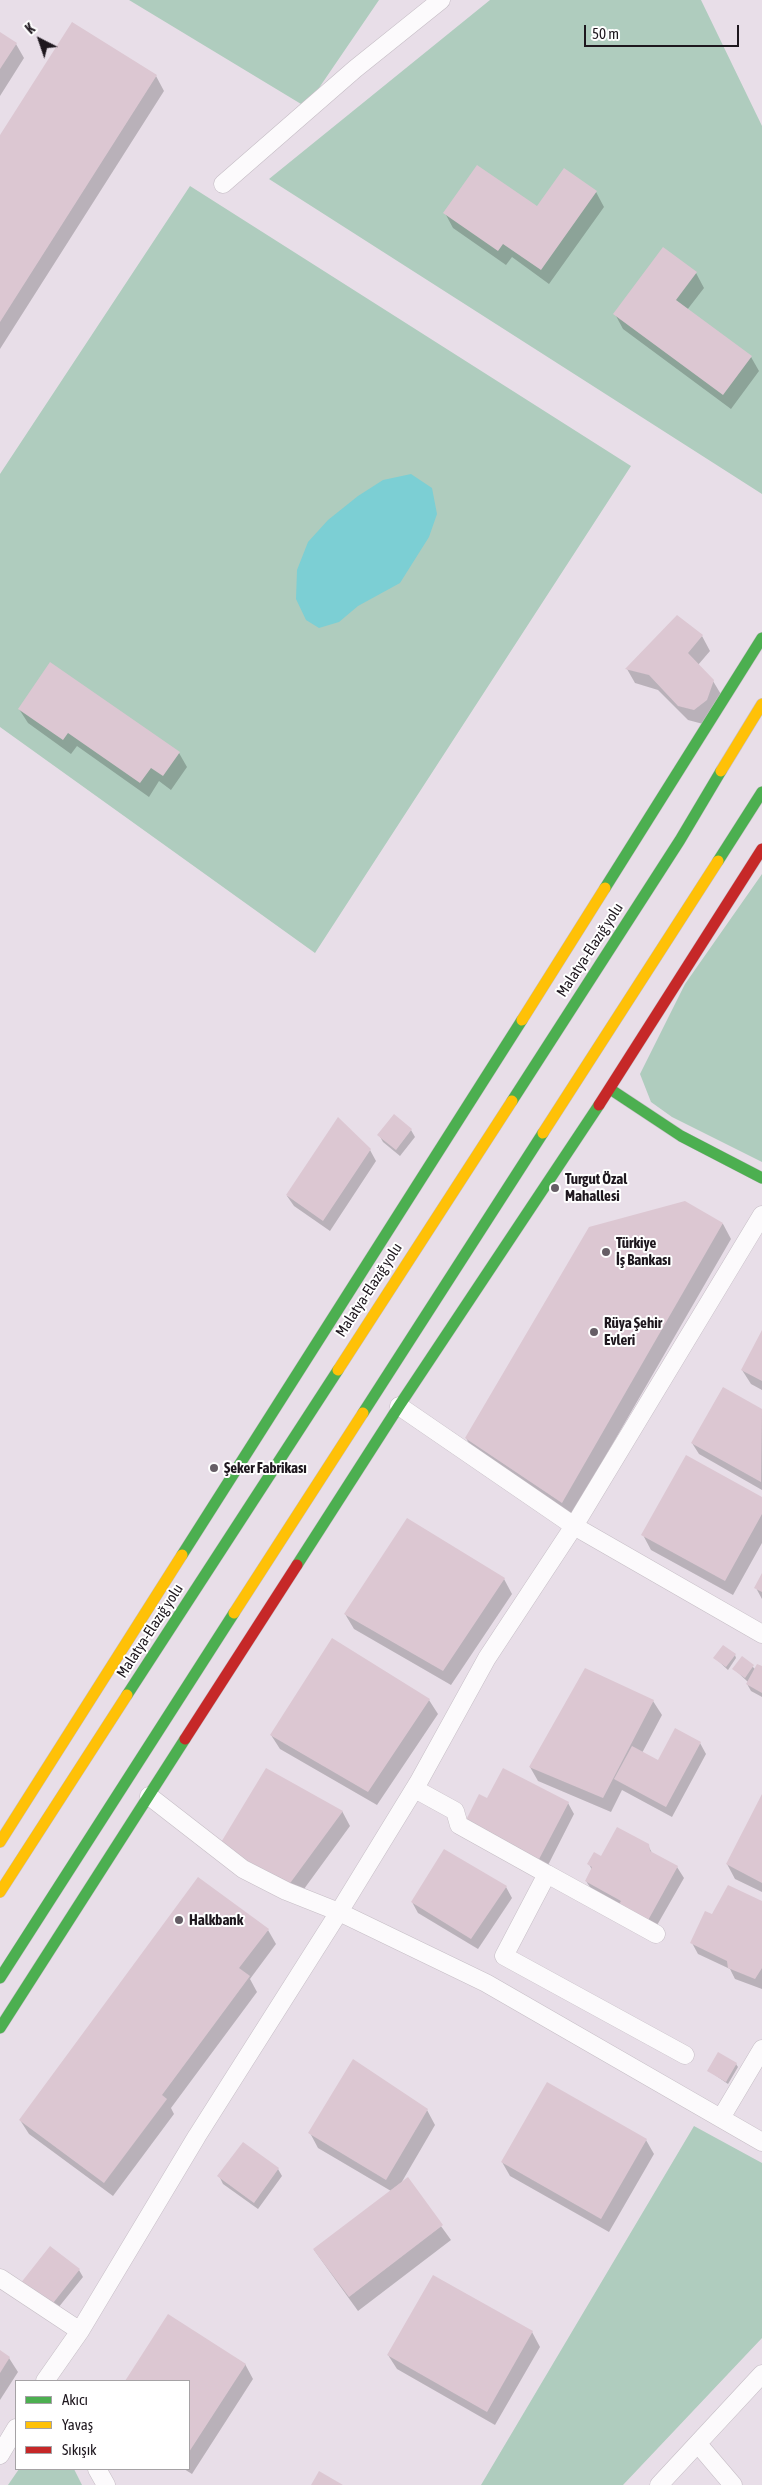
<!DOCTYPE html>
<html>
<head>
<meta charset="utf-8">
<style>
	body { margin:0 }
	#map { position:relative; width:762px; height:2485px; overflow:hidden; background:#e8dee8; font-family:"Asap Condensed",sans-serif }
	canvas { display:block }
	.legend { position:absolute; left:15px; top:2380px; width:175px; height:90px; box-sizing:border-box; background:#fff; border:1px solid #a5a2a5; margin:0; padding:6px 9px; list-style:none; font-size:15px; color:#1e171e }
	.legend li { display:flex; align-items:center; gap:10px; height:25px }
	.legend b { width:25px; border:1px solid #a5a2a5 }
	.north { position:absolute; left:15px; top:15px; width:50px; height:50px; -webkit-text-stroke:4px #fff; paint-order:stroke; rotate:319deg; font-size:14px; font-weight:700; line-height:20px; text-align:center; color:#1e171e }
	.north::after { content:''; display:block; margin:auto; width:18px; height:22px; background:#1e171e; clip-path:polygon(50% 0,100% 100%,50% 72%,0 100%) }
	.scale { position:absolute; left:584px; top:25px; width:155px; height:22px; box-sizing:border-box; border:2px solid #1e171e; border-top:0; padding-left:6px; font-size:15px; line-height:18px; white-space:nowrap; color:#1e171e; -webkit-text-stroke:4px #fff; paint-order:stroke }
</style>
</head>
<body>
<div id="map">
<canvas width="762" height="2485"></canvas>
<ul class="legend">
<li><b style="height:6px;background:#4caf50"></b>Akıcı</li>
<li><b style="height:6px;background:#ffc107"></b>Yavaş</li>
<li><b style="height:6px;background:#c62828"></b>Sıkışık</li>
</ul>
<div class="north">K</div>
<div class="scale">50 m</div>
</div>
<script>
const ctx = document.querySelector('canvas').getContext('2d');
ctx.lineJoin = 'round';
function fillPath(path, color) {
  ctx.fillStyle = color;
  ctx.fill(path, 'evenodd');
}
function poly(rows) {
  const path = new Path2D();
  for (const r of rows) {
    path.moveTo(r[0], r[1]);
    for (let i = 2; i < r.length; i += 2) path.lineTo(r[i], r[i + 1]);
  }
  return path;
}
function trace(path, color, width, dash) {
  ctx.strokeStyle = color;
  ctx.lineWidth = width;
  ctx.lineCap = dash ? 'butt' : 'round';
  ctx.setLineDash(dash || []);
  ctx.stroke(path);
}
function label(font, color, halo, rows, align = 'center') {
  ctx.font = font + ' "Asap Condensed",sans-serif';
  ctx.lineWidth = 4;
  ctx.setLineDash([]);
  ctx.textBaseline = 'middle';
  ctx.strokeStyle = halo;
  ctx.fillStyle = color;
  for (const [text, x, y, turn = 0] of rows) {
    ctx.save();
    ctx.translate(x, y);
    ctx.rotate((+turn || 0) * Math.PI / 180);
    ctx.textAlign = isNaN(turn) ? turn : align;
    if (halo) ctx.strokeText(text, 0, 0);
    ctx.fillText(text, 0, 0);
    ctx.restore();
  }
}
const green = poly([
	[129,0,379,0,306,107],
	[490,0,701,0,762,126,762,494,269,179],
	[190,186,631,466,315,953,0,727,0,474],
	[762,874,762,1162,672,1117,651,1102,640,1074,685,984],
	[694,2126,762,2163,762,2338,623,2485,481,2485],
	[19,2469,74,2469,82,2485,8,2485]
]);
const water = poly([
	[411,474,432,488,437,514,429,537,400,583,358,606,339,622,319,628,306,620,296,599,297,570,308,542,328,520,358,496,383,480]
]);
const shadow = poly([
	[0,34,16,44,24,58,0,96],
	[156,76,164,91,0,349,0,138],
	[596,192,604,207,549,284,512,257,506,265,453,228,445,213,537,208],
	[696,273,704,288,687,310,751,357,759,371,731,409,623,329,615,314],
	[702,636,710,651,698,665,713,681,722,696,703,724,688,720,658,690,635,683,627,669],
	[19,709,179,753,187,767,171,790,159,781,149,797,77,746,71,754,28,723],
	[411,1130,415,1137,400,1156,383,1142,379,1135],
	[370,1150,376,1161,330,1231,294,1206,287,1196],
	[685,1202,723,1224,731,1239,571,1516,474,1452,466,1438],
	[762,1332,762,1390,751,1384,742,1370],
	[723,1388,762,1410,762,1490,699,1454,692,1443],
	[762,1498,762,1543,733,1595,651,1550,643,1535],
	[762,1576,762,1599,756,1588],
	[504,1579,512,1594,451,1685,354,1629,345,1614],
	[735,1655,736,1658,728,1670,715,1658],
	[742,1657,755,1669,762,1668,762,1697,751,1691,747,1684,748,1682,734,1669],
	[429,1700,438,1714,377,1805,280,1749,271,1735],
	[653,1701,662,1715,642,1753,658,1761,700,1743,706,1754,672,1817,622,1790,611,1812,538,1781,530,1767],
	[762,1797,762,1892,735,1879,727,1864],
	[487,1800,568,1803,574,1814,544,1873,474,1831],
	[342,1811,350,1826,296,1900,269,1887],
	[648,1845,652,1853,677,1867,684,1878,652,1934,593,1892,586,1881,592,1870,589,1864,601,1858],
	[506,1887,512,1898,478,1949,418,1913,412,1902],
	[762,1902,762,1989,735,1979,730,1969,698,1954,692,1943,713,1915],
	[268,1930,276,1944,250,1979,257,1992,171,2108,174,2114,113,2196,29,2134,20,2120],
	[736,2064,738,2067,728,2084,709,2071],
	[427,2110,435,2125,400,2185,407,2179,451,2240,358,2311,314,2250,391,2191,318,2148,310,2133],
	[646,2140,654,2154,609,2232,510,2176,502,2162],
	[278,2169,282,2176,258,2209,223,2184,219,2176],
	[79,2270,83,2277,54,2313,26,2292],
	[169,2316,245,2364,253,2379,192,2474,184,2469,189,2469,189,2381,126,2381],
	[532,2332,540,2347,495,2425,397,2369,388,2355],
	[0,2352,9,2358,18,2372,0,2400]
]);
const building = poly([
	[72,22,157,75,0,322,0,135],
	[0,32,17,43,0,69],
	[477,165,537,206,564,168,597,191,541,270,503,244,498,251,443,213],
	[663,247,697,272,676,300,752,356,723,395,613,314],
	[677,615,703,635,688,653,714,680,707,700,694,710,678,706,649,675,625,669],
	[50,662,180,752,163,776,151,768,140,783,68,733,63,740,18,709],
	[394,1114,412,1129,396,1150,377,1135],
	[338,1117,371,1149,323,1221,286,1195],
	[685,1201,723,1223,562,1503,465,1438,589,1227],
	[762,1330,762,1381,741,1370],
	[723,1387,762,1409,761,1482,691,1443],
	[686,1455,762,1497,762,1514,725,1581,641,1535],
	[407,1518,505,1578,443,1671,344,1614],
	[762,1573,762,1592,754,1588],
	[332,1638,430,1699,368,1792,270,1735],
	[723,1645,736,1654,726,1667,713,1658],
	[742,1656,754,1665,745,1678,732,1669],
	[757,1664,762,1666,762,1693,746,1684],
	[585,1668,654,1700,603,1798,529,1767],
	[675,1728,701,1742,666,1807,614,1779,632,1746,658,1760],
	[266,1768,343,1811,288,1886,259,1873,220,1844],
	[503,1768,569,1802,537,1863,504,1845,506,1841,466,1820,479,1794,487,1798],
	[762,1794,762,1883,726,1864],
	[617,1827,649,1844,650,1851,678,1866,646,1924,617,1908,621,1901,585,1881,592,1867,587,1864,594,1852,601,1856],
	[444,1849,507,1886,471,1939,411,1902],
	[198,1877,269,1929,239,1968,250,1976,162,2095,167,2099,104,2183,19,2120],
	[728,1885,762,1901,762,1968,755,1979,728,1968,727,1961,690,1943,705,1911,712,1914],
	[718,2052,737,2063,726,2082,707,2071],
	[353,2059,428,2109,386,2180,308,2133],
	[547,2082,647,2139,601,2219,501,2162],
	[243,2142,279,2168,254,2203,217,2176],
	[408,2177,443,2225,349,2297,313,2249],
	[50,2246,80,2269,50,2307,20,2284],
	[433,2275,533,2331,487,2412,387,2355],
	[168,2314,246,2364,189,2452,189,2381,125,2381],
	[0,2350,10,2357,0,2373],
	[319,2471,343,2485,311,2485]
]);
const street = poly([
	[223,184,355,69,441,0],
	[399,1406,574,1526,762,1634],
	[415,1789,455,1811,459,1825,547,1874,504,1956,685,2055],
	[149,1796,243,1869,286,1891,339,1912,486,1983,762,2142],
	[547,1874,656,1934],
	[721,2118,762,2049],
	[0,2278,80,2331],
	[45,2381,80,2331,197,2136,339,1912,418,1783,487,1658,574,1526,762,1215],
	[698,2444,733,2485],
	[0,2455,16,2428],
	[97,2469,106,2485],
	[659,2485,762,2374]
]);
const fast = poly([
	[718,861,762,792],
	[605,888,762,638],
	[610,1089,681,1136,762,1178],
	[512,1101,680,840,721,771],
	[363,1413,543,1133],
	[182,1555,522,1020],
	[297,1565,399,1406,599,1105],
	[127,1695,338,1370],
	[0,1978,234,1613],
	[0,2028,185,1739]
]);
const slow = poly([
	[721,771,762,704],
	[522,1020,605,888],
	[543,1133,718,861],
	[338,1370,512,1101],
	[234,1613,363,1413],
	[0,1842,182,1555],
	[0,1892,127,1695]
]);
const jam = poly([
	[599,1105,762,849],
	[185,1739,297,1565]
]);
const markers = [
	[555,1188,5,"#655d65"],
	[606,1252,5,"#655d65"],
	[594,1332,5,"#655d65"],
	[214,1468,5,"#655d65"],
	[179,1920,5,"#655d65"]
];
const streetNames = [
	["Malatya-Elazığ yolu",590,950,-57],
	["Malatya-Elazığ yolu",369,1290,-57],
	["Malatya-Elazığ yolu",150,1631,-57]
];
const poiNames = [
	["Turgut Özal",565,1179],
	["Mahallesi",565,1196],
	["Türkiye",616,1243],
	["İş Bankası",616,1260],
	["Rüya Şehir",604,1323],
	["Evleri",604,1340],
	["Şeker Fabrikası",224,1468],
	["Halkbank",189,1920]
];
fillPath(green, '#afccbe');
fillPath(water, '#7ccfd4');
fillPath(shadow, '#0003');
fillPath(building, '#dcc7d2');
trace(street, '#c5bdc5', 19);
trace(fast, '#c5bdc5', 12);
trace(slow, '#c5bdc5', 12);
trace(jam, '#c5bdc5', 12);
trace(street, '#fcfafc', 18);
trace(fast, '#4caf50', 11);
trace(slow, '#ffc107', 11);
trace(jam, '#c62828', 11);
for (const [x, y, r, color] of markers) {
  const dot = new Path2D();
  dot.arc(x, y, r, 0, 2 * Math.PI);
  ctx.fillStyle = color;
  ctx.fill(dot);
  trace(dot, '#fff', 2);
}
label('15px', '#1e171e', '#fff', streetNames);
label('bold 15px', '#1e171e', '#fff', poiNames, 'left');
</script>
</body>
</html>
